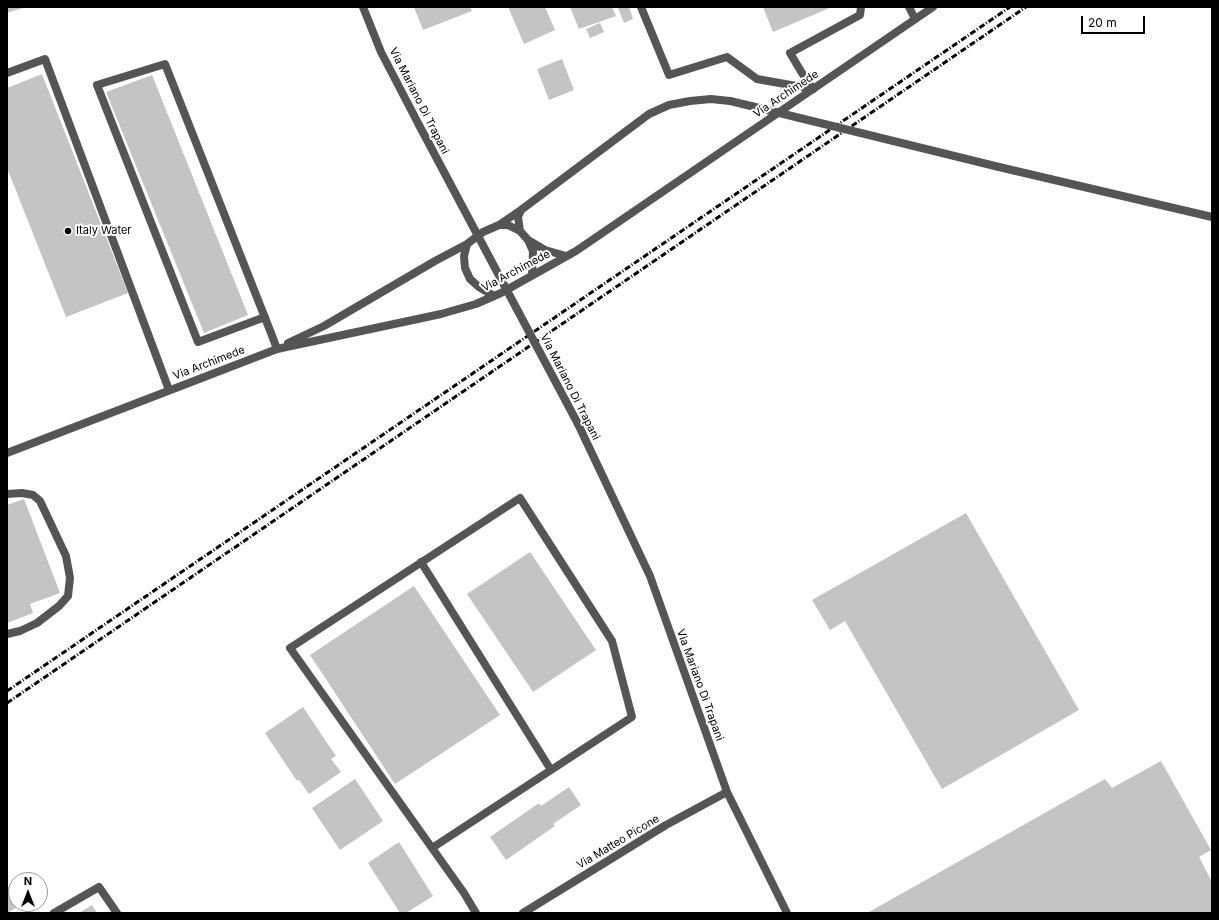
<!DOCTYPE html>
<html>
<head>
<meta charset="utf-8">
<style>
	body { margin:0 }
	#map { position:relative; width:1219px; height:920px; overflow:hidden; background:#fff; font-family:Inter,sans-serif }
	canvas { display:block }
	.frame { position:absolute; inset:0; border:8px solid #000; pointer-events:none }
	.north { position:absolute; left:8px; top:872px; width:40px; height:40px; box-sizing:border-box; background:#fff; border:1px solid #999; border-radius:50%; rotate:0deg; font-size:11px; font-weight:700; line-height:16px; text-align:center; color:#000 }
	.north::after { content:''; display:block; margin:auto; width:14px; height:18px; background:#000; clip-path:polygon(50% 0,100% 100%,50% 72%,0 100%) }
	.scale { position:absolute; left:1081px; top:16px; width:64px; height:18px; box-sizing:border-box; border:2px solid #000; border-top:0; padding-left:5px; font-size:12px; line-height:14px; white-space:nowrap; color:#000; -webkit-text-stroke:3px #fff; paint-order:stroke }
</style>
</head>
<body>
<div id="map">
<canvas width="1219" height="920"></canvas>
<div class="frame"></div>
<div class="north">N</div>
<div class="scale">20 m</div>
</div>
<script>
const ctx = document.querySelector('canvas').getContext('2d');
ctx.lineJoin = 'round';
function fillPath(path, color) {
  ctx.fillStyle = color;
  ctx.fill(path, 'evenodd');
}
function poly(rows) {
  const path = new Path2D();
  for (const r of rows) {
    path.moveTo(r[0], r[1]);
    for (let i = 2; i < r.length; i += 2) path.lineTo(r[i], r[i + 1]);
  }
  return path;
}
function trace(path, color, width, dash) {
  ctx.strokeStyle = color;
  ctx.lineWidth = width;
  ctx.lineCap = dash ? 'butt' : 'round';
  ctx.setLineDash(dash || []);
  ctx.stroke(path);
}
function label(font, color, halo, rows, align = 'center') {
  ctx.font = font + ' Inter,sans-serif';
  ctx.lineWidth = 4;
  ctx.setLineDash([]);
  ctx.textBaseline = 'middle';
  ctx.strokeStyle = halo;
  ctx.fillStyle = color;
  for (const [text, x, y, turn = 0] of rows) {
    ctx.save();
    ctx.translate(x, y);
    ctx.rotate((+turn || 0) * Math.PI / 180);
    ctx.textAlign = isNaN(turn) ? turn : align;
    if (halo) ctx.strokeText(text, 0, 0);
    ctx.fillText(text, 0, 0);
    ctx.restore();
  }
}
const building = poly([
	[7,7,26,7,7,13],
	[414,7,470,7,472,11,423,30],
	[508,7,545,7,555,30,524,44],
	[570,7,612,7,616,16,579,29],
	[621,7,629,7,633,19,624,23,618,8],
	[763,7,832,7,773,32],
	[600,23,604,32,590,38,586,29],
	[562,59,574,90,549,100,537,69],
	[42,74,128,293,66,317,7,168,7,88],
	[152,75,248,315,204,333,106,92],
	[24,499,60,593,30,604,33,613,7,623,7,505],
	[966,513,1079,710,942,789,845,621,830,630,812,600],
	[530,552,596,650,533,692,467,594],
	[414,586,500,715,395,784,310,655],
	[303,707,336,756,331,759,341,772,309,794,299,780,297,781,265,733],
	[1161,761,1211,850,1199,857,1212,882,1212,913,870,913,869,912,1105,779,1112,788],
	[355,779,383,821,340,850,312,808],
	[569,787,581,805,553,824,555,826,506,860,490,837,539,803,541,806],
	[399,842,433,896,406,913,400,913,368,863],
	[16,882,16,904,23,904,7,913,7,888],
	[92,905,97,913,79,913]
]);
const lane = poly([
	[641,7,669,75,727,57,757,79,813,89],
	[7,73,45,59,169,390],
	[813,89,802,73,790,53,860,15,861,7],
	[265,317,198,342,97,85,165,64,271,333,277,349],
	[7,494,22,493,33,495,40,501,66,556,70,578,68,596,59,606,37,623,20,631,7,634],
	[421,562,551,770],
	[432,848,632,717,612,641,520,498,290,648,464,893,476,913],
	[54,913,99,887,117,913]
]);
const street = poly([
	[363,7,381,52,419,125],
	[909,7,915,19],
	[999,167,1212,217],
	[499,225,521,210,649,114,669,105,690,101,711,99,730,101,751,106],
	[520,231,518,217,521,210],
	[528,240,545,250,566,256],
	[494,296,479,287,470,279,465,268,464,256,467,244,483,232,499,225,508,225,520,231,528,240,533,251,532,275],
	[288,343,324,326,435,261,467,244],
	[578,424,650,576,727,792,787,913],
	[7,453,277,349,441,314,476,304,501,293,576,251,933,7],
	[523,913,666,825,727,792]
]);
const rail = poly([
	[7,691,1010,7],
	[7,703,1026,7]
]);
const streetBridge = poly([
	[751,106,999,167],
	[419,125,578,424]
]);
const markers = [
	[68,231,4,"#000"]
];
const streetNames = [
	["Via Archimede",786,94,-34],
	["Via Mariano Di Trapani",419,101,63],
	["Via Archimede",516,271,-28],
	["Via Archimede",209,363,-21],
	["Via Mariano Di Trapani",570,387,63],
	["Via Mariano Di Trapani",700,685,70],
	["Via Matteo Picone",618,842,-31]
];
const poiNames = [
	["Italy Water",76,231]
];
fillPath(building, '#c4c4c4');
trace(lane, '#555', 8);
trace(street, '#555', 8);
trace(rail, '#000', 3, [6, 2, 1, 2]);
trace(streetBridge, '#555', 8);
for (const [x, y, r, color] of markers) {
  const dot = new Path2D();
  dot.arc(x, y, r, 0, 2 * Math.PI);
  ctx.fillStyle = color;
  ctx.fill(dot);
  trace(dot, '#fff', 1.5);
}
label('11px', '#000', '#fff', streetNames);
label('11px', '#000', '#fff', poiNames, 'left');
</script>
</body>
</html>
